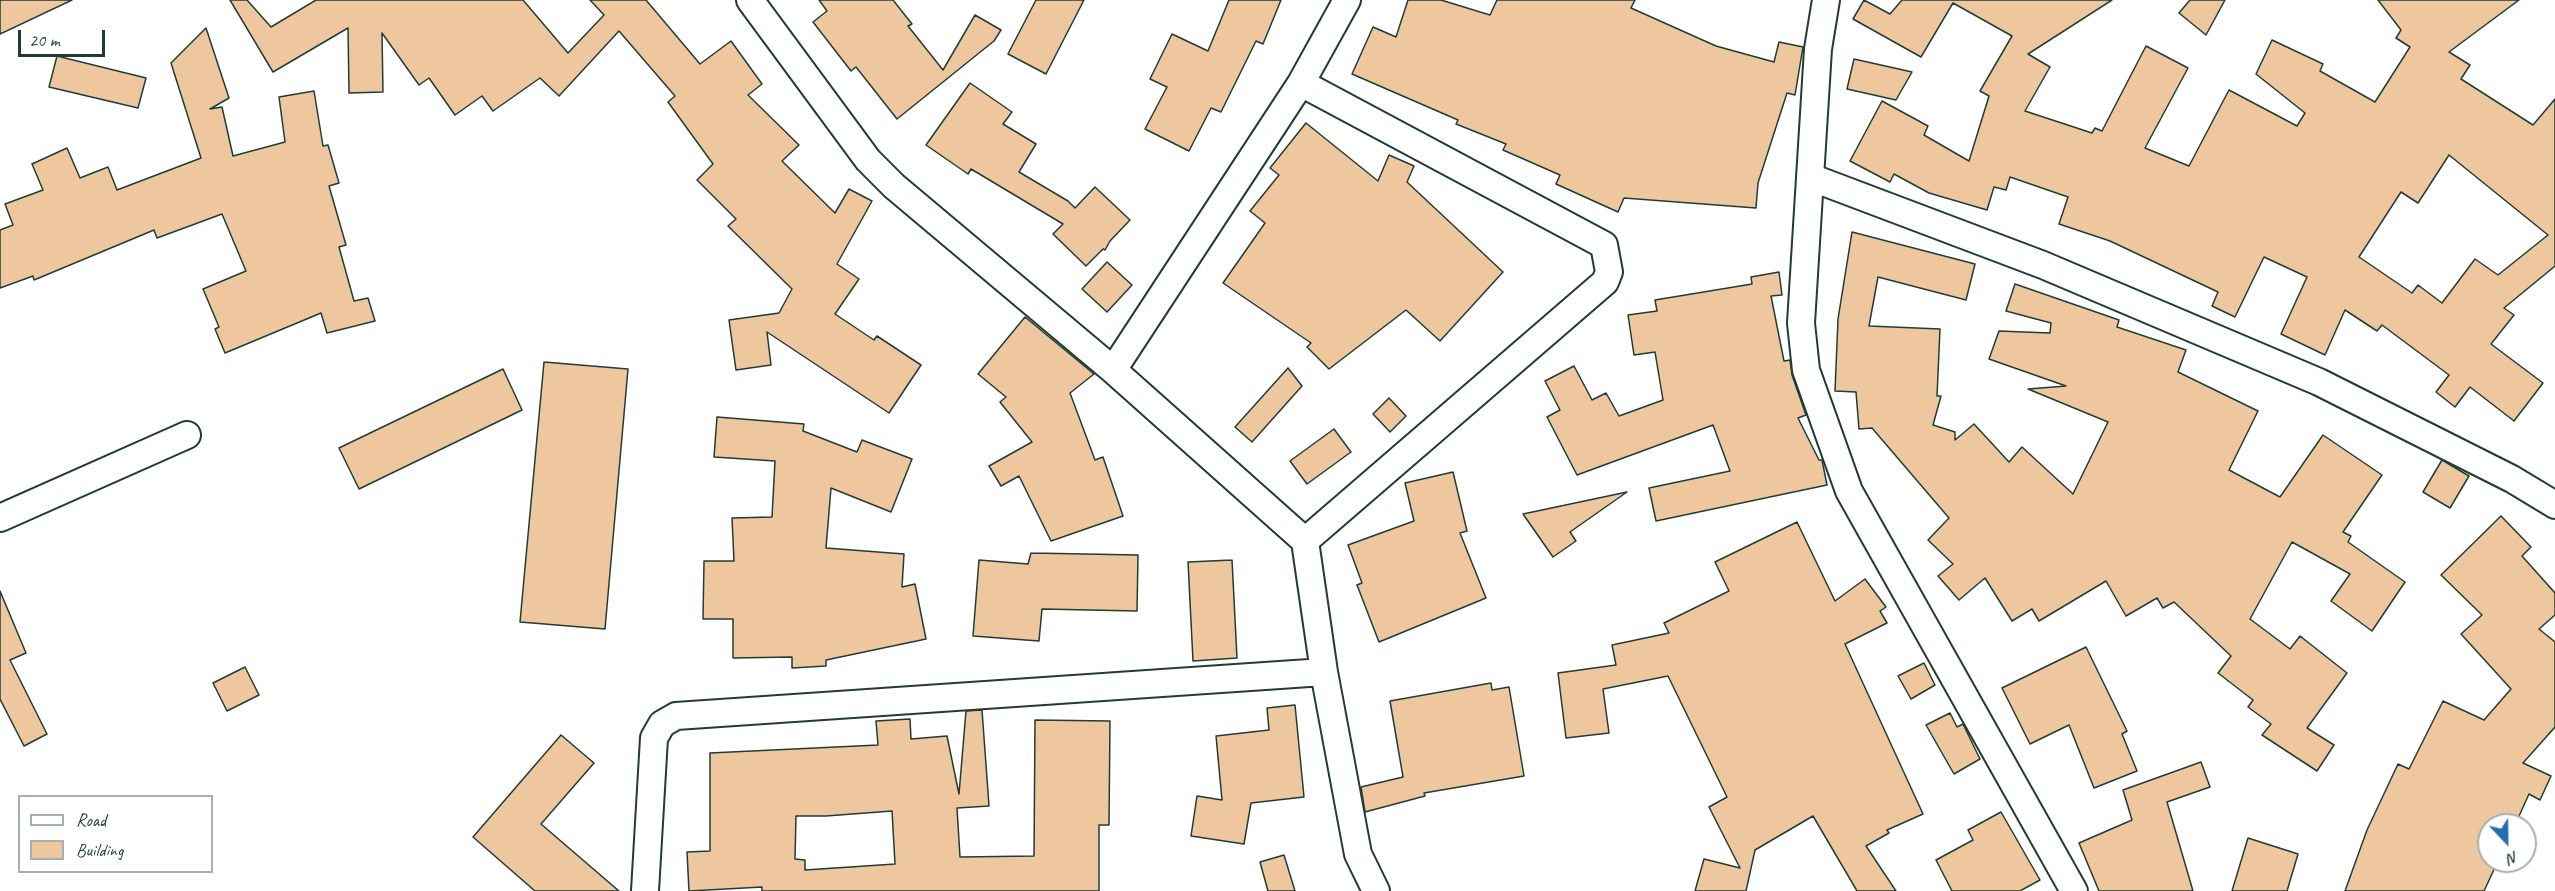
<!DOCTYPE html>
<html>
<head>
<meta charset="utf-8">
<style>
	body { margin:0 }
	#map { position:relative; width:2555px; height:891px; overflow:hidden; background:#fff; font-family:Caveat,sans-serif }
	canvas { display:block }
	.legend { position:absolute; left:18px; top:795px; width:195px; height:78px; box-sizing:border-box; background:#fff; border:2px solid #a5b1ae; margin:0; padding:8px 10px; list-style:none; font-size:18px; color:#1f3d34 }
	.legend li { display:flex; align-items:center; gap:12px; height:30px }
	.legend b { width:30px; border:2px solid #a5b1ae }
	.north { position:absolute; left:2477px; top:813px; width:60px; height:60px; box-sizing:border-box; background:#fff; border:2px solid #a5b1ae; border-radius:50%; rotate:158deg; font-size:16px; font-weight:700; line-height:24px; text-align:center; color:#1f3d34 }
	.north::after { content:''; display:block; margin:auto; width:21px; height:27px; background:#1f6fb2; clip-path:polygon(50% 0,100% 100%,50% 72%,0 100%) }
	.scale { position:absolute; left:18px; top:30px; width:87px; height:27px; box-sizing:border-box; border:3px solid #1f3d34; border-top:0; padding-left:8px; font-size:18px; line-height:21px; white-space:nowrap; color:#1f3d34; -webkit-text-stroke:4px #fff; paint-order:stroke }
</style>
</head>
<body>
<div id="map">
<canvas width="2555" height="891"></canvas>
<ul class="legend">
<li><b style="height:8px;background:#fff"></b>Road</li>
<li><b style="height:16px;background:#efc79f"></b>Building</li>
</ul>
<div class="north">N</div>
<div class="scale">20 m</div>
</div>
<script>
const ctx = document.querySelector('canvas').getContext('2d');
ctx.lineJoin = 'round';
function fillPath(path, color) {
  ctx.fillStyle = color;
  ctx.fill(path, 'evenodd');
}
function poly(rows) {
  const path = new Path2D();
  for (const r of rows) {
    path.moveTo(r[0], r[1]);
    for (let i = 2; i < r.length; i += 2) path.lineTo(r[i], r[i + 1]);
  }
  return path;
}
function trace(path, color, width, dash) {
  ctx.strokeStyle = color;
  ctx.lineWidth = width;
  ctx.lineCap = dash ? 'butt' : 'round';
  ctx.setLineDash(dash || []);
  ctx.stroke(path);
}
const building = poly([
	[0,0,72,0,0,34,0,0],
	[230,0,247,0,271,27,316,0,523,0,568,53,604,15,590,0,646,0,700,64,731,41,762,84,748,95,799,145,782,161,835,213,849,189,872,201,837,264,859,279,835,314,874,340,877,336,921,365,889,413,767,332,771,365,736,370,729,320,779,313,792,289,728,226,736,219,697,180,713,164,668,102,675,96,619,31,559,96,540,78,493,111,482,96,455,115,429,78,419,85,382,33,383,92,349,93,348,28,273,72,230,0],
	[819,0,893,0,912,24,908,26,943,70,975,15,1001,30,994,41,897,119,856,67,851,71,813,22,827,11,819,0],
	[1036,0,1084,0,1046,74,1008,54,1036,0],
	[1229,0,1281,0,1263,44,1256,41,1221,112,1211,108,1189,151,1145,129,1167,87,1150,79,1172,34,1208,51,1229,0],
	[1408,0,1441,0,1490,15,1497,0,1635,0,1631,8,1716,46,1774,62,1779,42,1803,47,1795,95,1787,93,1758,183,1756,208,1624,198,1618,212,1556,184,1560,175,1503,150,1506,144,1456,124,1458,120,1352,74,1373,27,1396,37,1408,0],
	[1864,0,1890,14,1902,0,2112,0,2028,54,2050,67,2025,111,2092,133,2095,128,2102,131,2146,46,2188,68,2145,148,2189,166,2229,90,2297,126,2305,113,2256,74,2272,40,2323,64,2320,71,2375,102,2410,47,2396,38,2401,30,2378,0,2519,0,2449,52,2470,65,2461,79,2533,125,2555,99,2555,266,2504,308,2514,315,2491,344,2543,383,2514,421,2470,387,2455,407,2436,392,2449,375,2382,325,2377,331,2345,310,2325,355,2281,334,2307,277,2264,257,2235,317,2212,306,2218,292,2110,241,2059,224,2068,197,2010,177,2006,190,1994,187,1987,210,1929,193,1894,174,1890,182,1850,161,1882,101,1928,126,1924,135,1969,161,1989,96,1980,91,2012,36,1953,3,1921,57,1853,19,1864,0],
	[2449,155,2548,235,2498,275,2475,259,2442,303,2418,285,2412,293,2359,257,2401,192,2418,203,2449,155],
	[2190,0,2225,0,2206,35,2179,13,2190,0],
	[206,28,229,98,210,109,222,107,233,156,285,142,279,97,314,91,323,146,328,145,339,183,329,186,346,245,339,247,354,301,368,298,375,321,327,333,321,313,225,353,215,329,219,327,203,289,246,271,222,214,157,238,154,230,34,280,33,276,0,288,0,230,13,225,5,204,43,190,32,164,67,148,80,178,108,167,117,190,201,158,171,63,206,28],
	[57,56,146,78,138,108,49,87,57,56],
	[1854,59,1912,72,1896,100,1847,89,1854,59],
	[970,83,1012,112,1003,124,1036,144,1019,172,1068,201,1075,208,1095,187,1130,220,1110,241,1105,250,1103,249,1086,266,1053,234,1063,224,971,169,968,174,926,145,970,83],
	[1306,123,1378,181,1389,155,1414,166,1407,182,1503,272,1440,341,1406,310,1329,369,1307,347,1311,343,1223,283,1265,223,1250,211,1279,175,1270,168,1306,123],
	[1852,232,1975,264,1966,300,1878,277,1869,326,1940,329,1937,396,1941,396,1933,425,1955,432,1955,440,1974,424,2009,462,2022,447,2073,494,2108,422,2028,389,2066,386,1989,359,1999,331,2050,333,2051,323,2006,311,2015,284,2119,320,2117,327,2186,350,2178,372,2258,411,2229,470,2280,497,2323,435,2382,475,2343,532,2351,536,2348,542,2405,582,2372,631,2331,601,2350,574,2292,542,2250,619,2290,649,2300,636,2347,673,2307,728,2334,745,2317,771,2262,735,2271,724,2248,707,2253,700,2218,673,2231,656,2174,602,2163,608,2157,598,2126,616,2106,581,2039,621,2032,609,2012,621,1985,578,1959,600,1938,576,1953,564,1928,540,1949,518,1872,428,1859,429,1856,392,1835,391,1838,319,1852,232],
	[1107,262,1132,285,1107,312,1082,289,1107,262],
	[1779,272,1782,295,1771,296,1784,361,1790,360,1792,375,1806,415,1798,418,1819,460,1822,460,1827,485,1656,521,1649,488,1730,471,1713,425,1577,475,1547,417,1560,410,1545,381,1574,366,1592,400,1606,393,1619,416,1663,400,1655,352,1634,355,1628,315,1657,311,1655,300,1752,284,1751,277,1779,272],
	[1025,317,1094,374,1070,393,1095,460,1103,457,1123,516,1051,541,1019,476,1001,486,989,466,1032,442,1000,402,1006,397,978,374,1025,317],
	[544,362,628,369,605,629,520,622,544,362],
	[1288,368,1302,386,1252,442,1235,427,1288,368],
	[503,369,522,410,359,489,339,448,503,369],
	[1389,398,1406,416,1390,432,1373,414,1389,398],
	[717,417,804,424,803,431,857,452,862,440,912,459,891,512,831,488,826,548,904,554,902,587,915,584,926,639,826,660,826,666,792,668,792,657,733,658,733,619,703,619,704,561,734,561,732,518,772,517,775,461,714,457,717,417],
	[1334,429,1351,452,1307,484,1290,461,1334,429],
	[2442,460,2469,476,2450,508,2423,492,2442,460],
	[1453,472,1467,531,1460,533,1486,598,1379,642,1357,585,1362,583,1348,545,1414,521,1405,483,1453,472],
	[1627,492,1570,532,1576,541,1553,557,1523,514,1627,492],
	[2501,516,2531,547,2522,556,2555,593,2555,615,2539,629,2555,642,2555,727,2523,763,2551,776,2540,800,2529,794,2515,825,2489,825,2489,861,2498,861,2484,891,2345,891,2367,830,2398,764,2409,769,2443,701,2484,720,2511,689,2461,634,2482,615,2441,575,2501,516],
	[1797,522,1835,601,1865,579,1886,607,1880,611,1887,623,1845,644,1923,814,1887,830,1889,833,1866,846,1896,891,1857,891,1813,816,1755,850,1746,891,1695,891,1704,859,1740,868,1709,807,1727,797,1668,676,1603,689,1609,733,1566,738,1558,673,1616,665,1612,645,1669,633,1664,623,1729,591,1715,562,1797,522],
	[1031,553,1138,555,1137,611,1042,609,1039,641,973,636,979,560,1028,564,1031,553],
	[1232,560,1237,658,1193,661,1188,562,1232,560],
	[0,591,26,653,10,660,47,734,24,746,0,699,0,591],
	[2086,647,2127,731,2122,734,2137,771,2094,788,2069,725,2030,744,2002,688,2086,647],
	[1924,663,1935,685,1911,699,1898,676,1924,663],
	[245,667,259,695,227,711,213,683,245,667],
	[1491,683,1492,690,1509,687,1524,776,1424,793,1425,796,1365,812,1361,787,1403,777,1390,701,1491,683],
	[1295,705,1304,797,1251,803,1244,844,1191,836,1197,796,1222,800,1216,736,1269,730,1267,708,1295,705],
	[982,710,989,806,957,808,960,857,1034,856,1035,720,1110,721,1109,825,1099,825,1099,891,762,891,762,887,689,891,687,852,710,851,710,753,878,745,876,721,910,719,911,739,947,736,959,794,966,711,982,710],
	[892,811,895,864,805,870,805,860,795,859,796,816,826,816,892,811],
	[1950,713,1957,727,1963,724,1980,759,1954,774,1926,725,1950,713],
	[561,735,594,763,541,824,619,891,535,891,473,837,561,735],
	[2201,762,2210,787,2167,802,2193,891,2099,891,2079,843,2132,820,2123,790,2201,762],
	[2001,812,2040,880,2020,891,1952,891,1936,860,1973,840,1968,830,2001,812],
	[2248,838,2298,854,2287,891,2232,891,2248,838],
	[1284,855,1295,891,1268,891,1260,862,1284,855]
]);
const street = poly([
	[750,0,868,160,894,186,1113,370,1305,541,1324,672,1358,854,1376,891],
	[1826,0,1818,49,1801,323,1806,370,1849,491,2074,891],
	[1301,83,1604,245,1609,272,1605,282,1305,541],
	[1810,177,2043,265,2319,382,2512,479,2555,505],
	[1113,370,1301,83,1347,0],
	[0,518,187,435],
	[645,891,654,738,662,724,676,716,1324,672]
]);
fillPath(building, '#efc79f');
trace(building, '#1f3d34', 1.5);
trace(street, '#1f3d34', 30);
trace(street, '#fff', 26);
</script>
</body>
</html>
